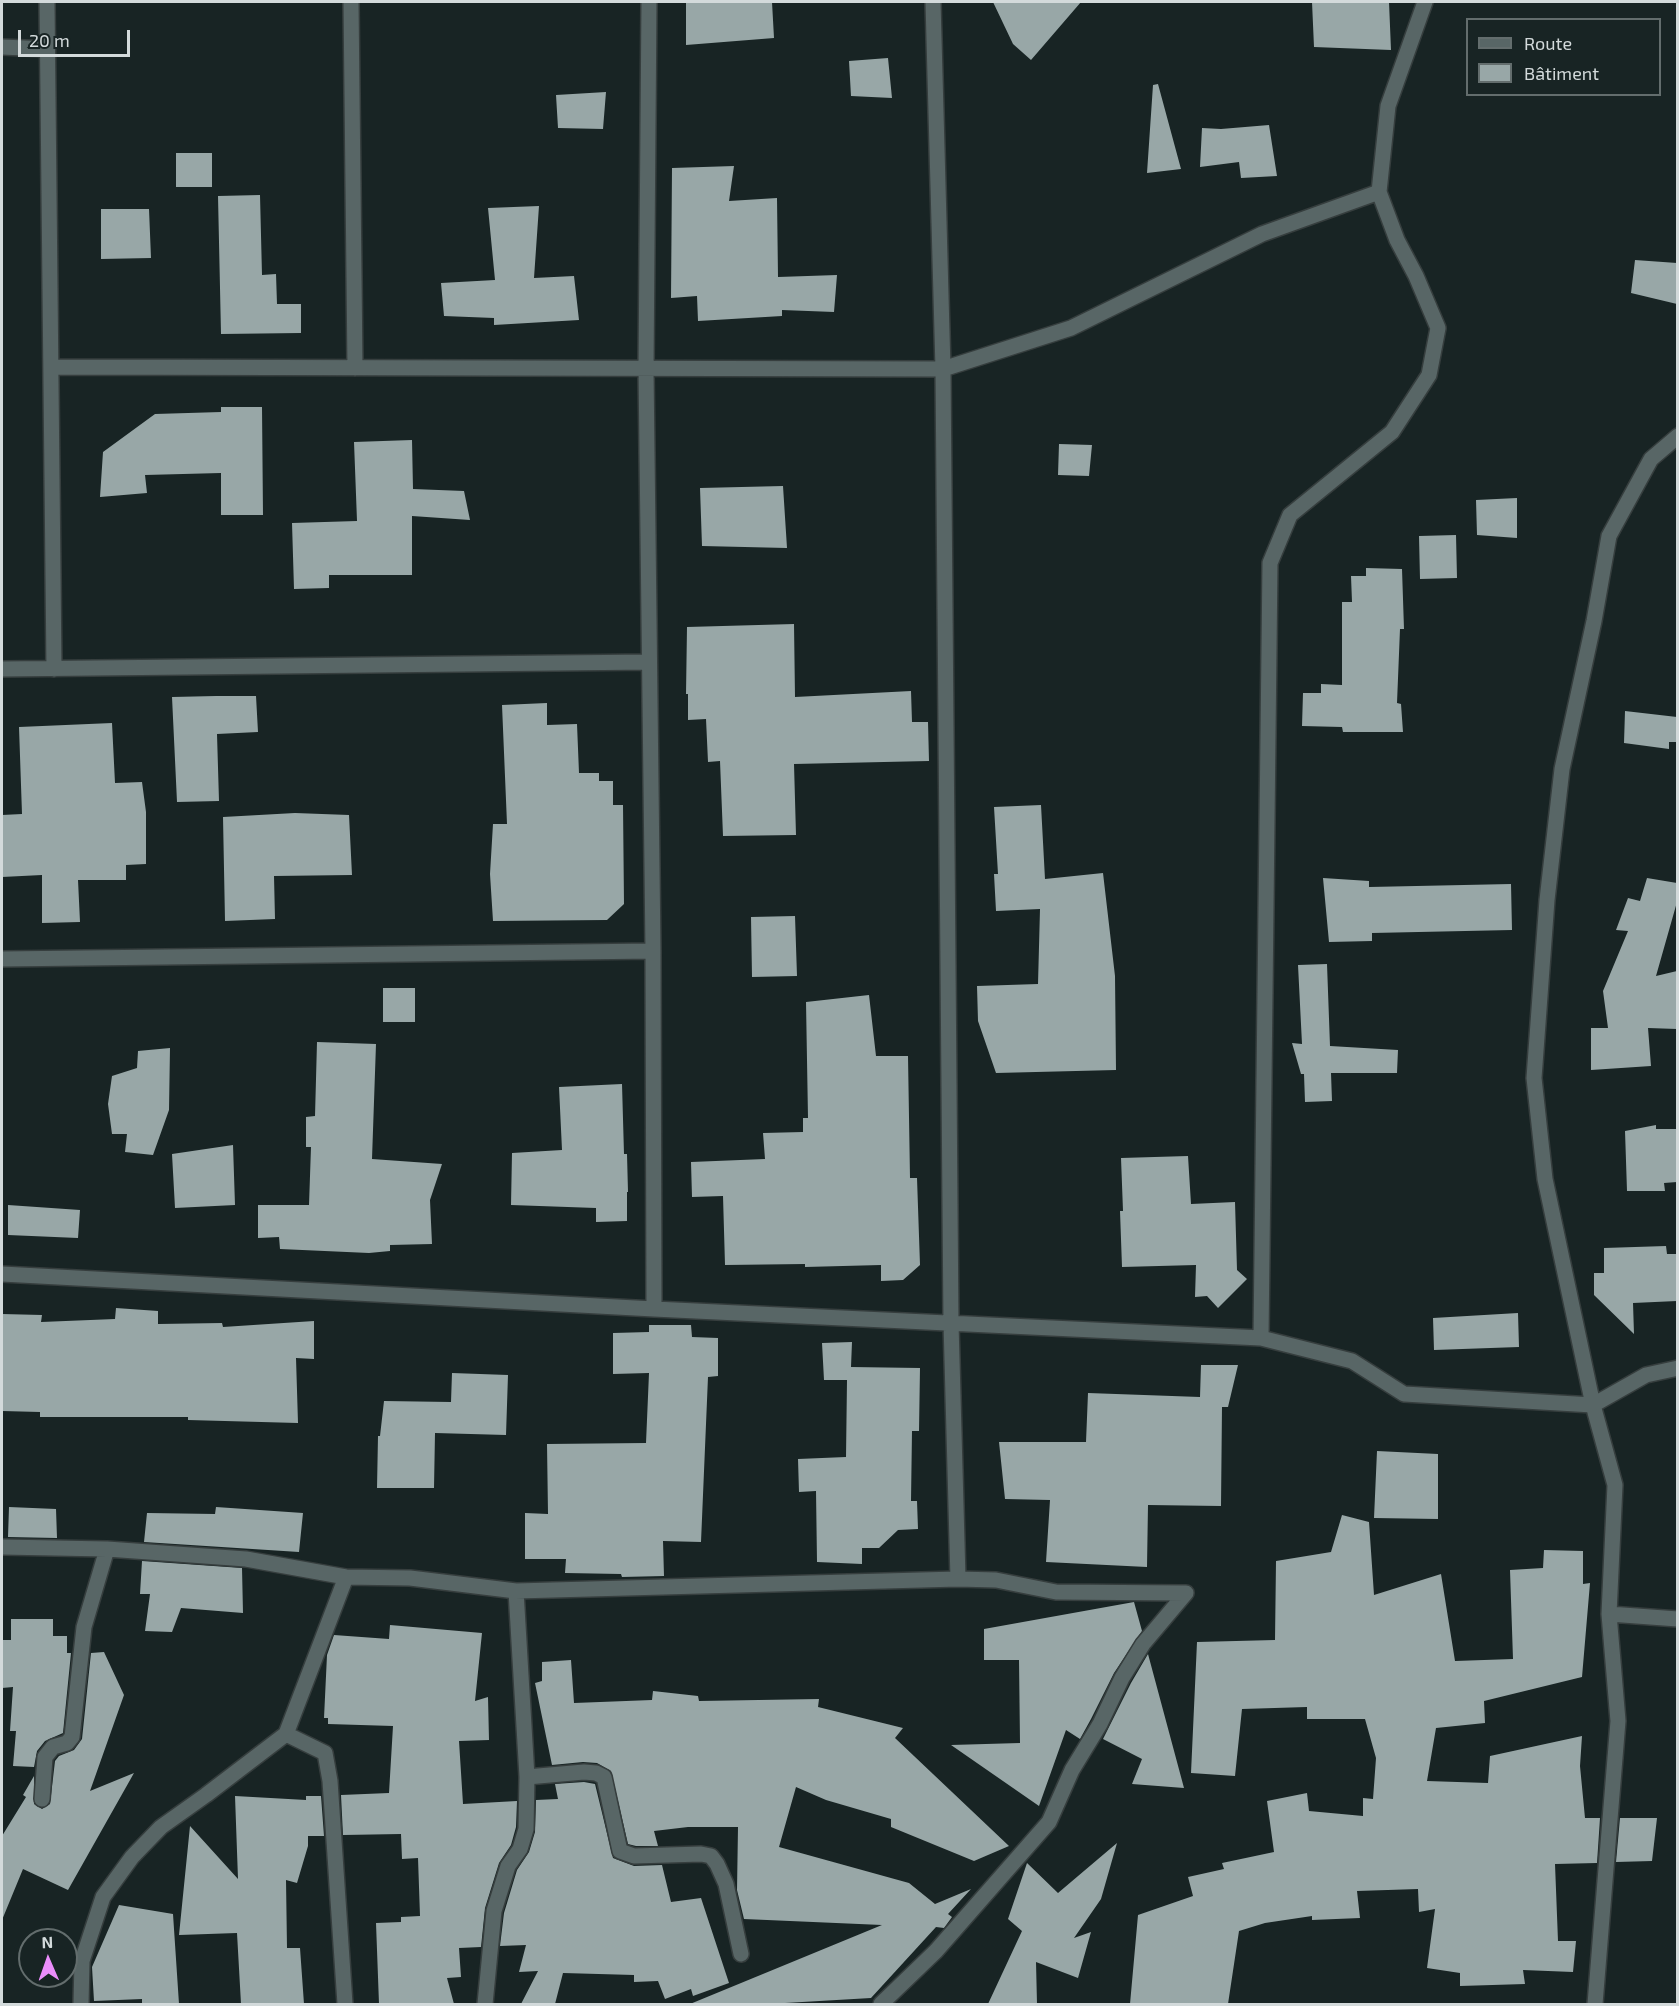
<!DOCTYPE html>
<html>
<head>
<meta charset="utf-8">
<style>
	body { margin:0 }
	#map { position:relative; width:1679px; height:2006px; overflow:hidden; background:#182424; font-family:"Exo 2",sans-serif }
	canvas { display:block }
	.frame { position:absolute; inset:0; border:3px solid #d3dadb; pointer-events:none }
	.legend { position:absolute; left:1466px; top:18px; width:195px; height:78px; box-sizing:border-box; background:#182424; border:2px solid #636d6d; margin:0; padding:8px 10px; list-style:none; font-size:18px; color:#d3dadb }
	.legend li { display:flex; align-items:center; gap:12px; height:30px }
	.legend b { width:30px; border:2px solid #636d6d }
	.north { position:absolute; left:18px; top:1928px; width:60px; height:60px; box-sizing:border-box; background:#182424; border:2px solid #636d6d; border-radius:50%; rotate:358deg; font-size:16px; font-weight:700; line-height:24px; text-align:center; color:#d3dadb }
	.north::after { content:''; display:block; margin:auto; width:21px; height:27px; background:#eb8dfb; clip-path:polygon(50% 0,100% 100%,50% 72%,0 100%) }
	.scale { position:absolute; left:18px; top:30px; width:112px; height:27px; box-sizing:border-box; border:3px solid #d3dadb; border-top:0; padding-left:8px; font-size:18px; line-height:21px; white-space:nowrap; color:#d3dadb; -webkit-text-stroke:4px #182424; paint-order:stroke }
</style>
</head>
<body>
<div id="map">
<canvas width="1679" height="2006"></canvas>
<div class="frame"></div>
<ul class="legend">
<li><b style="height:8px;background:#586666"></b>Route</li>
<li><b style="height:16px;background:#98a7a7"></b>Bâtiment</li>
</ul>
<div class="north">N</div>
<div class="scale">20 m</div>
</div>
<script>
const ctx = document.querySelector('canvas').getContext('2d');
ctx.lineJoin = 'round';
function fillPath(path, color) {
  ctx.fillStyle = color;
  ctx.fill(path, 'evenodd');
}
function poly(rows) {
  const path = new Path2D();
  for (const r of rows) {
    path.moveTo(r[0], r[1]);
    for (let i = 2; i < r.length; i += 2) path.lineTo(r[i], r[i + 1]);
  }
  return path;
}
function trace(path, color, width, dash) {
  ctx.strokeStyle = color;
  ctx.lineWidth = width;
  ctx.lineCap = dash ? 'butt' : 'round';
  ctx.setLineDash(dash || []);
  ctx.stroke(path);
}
const building = poly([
	[686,2,772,2,774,38,686,45],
	[993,2,1081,2,1031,60,1013,44],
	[1312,2,1389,2,1391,50,1314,47],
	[888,58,892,98,851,96,849,61],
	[1158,84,1181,169,1147,173,1153,85],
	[606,92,603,129,558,128,556,95],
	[1269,125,1277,176,1241,178,1239,162,1200,167,1202,128,1221,129],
	[176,153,212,153,212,187,176,187],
	[734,166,729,201,777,198,778,277,837,275,834,312,782,310,782,316,698,321,697,296,671,298,672,168],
	[260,195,262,275,276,274,277,304,301,304,301,333,221,334,218,196],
	[539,206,534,278,574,276,579,320,494,325,494,318,444,316,441,283,495,280,488,208],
	[101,209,149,209,151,258,101,259],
	[1635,260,1677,263,1677,304,1631,293],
	[221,407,262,407,263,515,221,515,221,473,145,475,147,493,100,497,103,452,155,414,221,412],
	[412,440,413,489,464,491,470,520,412,516,412,575,329,575,329,588,294,589,292,523,357,521,354,442],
	[1059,444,1092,445,1089,476,1058,475],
	[783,486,787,548,702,546,700,488],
	[1517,498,1517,538,1477,535,1476,500],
	[1456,535,1457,578,1420,579,1419,536],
	[1366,568,1402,569,1404,629,1400,629,1397,703,1401,704,1403,732,1343,732,1342,727,1302,726,1303,693,1321,693,1321,684,1342,685,1342,602,1352,602,1351,576,1366,576],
	[794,624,795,697,911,691,912,722,928,722,929,761,794,764,796,835,723,836,720,761,708,762,706,719,688,720,688,694,686,694,687,627],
	[216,696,256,696,258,732,217,734,219,801,177,802,172,697],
	[547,703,547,725,577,724,579,773,599,773,599,781,613,781,613,805,623,805,624,904,607,920,493,921,490,874,493,824,507,824,502,705],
	[1625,711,1677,717,1677,742,1669,742,1669,749,1624,743],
	[112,723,115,783,142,782,146,812,146,864,126,865,126,880,78,880,80,922,42,923,42,875,2,877,2,815,22,814,19,727],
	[1041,805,1045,879,1103,873,1115,976,1116,1070,996,1073,978,1021,977,986,1038,984,1040,909,996,911,994,874,998,874,994,807],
	[295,813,349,815,352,875,274,876,275,919,225,921,223,817],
	[1323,878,1369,881,1369,887,1511,884,1512,930,1372,933,1372,941,1329,942],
	[1647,878,1677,883,1677,902,1656,976,1677,971,1677,1029,1648,1028,1651,1066,1591,1070,1591,1028,1608,1028,1603,991,1628,931,1616,930,1628,898,1640,901],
	[795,916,797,976,752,977,751,917],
	[1327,964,1330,1046,1398,1050,1397,1073,1331,1073,1332,1101,1305,1102,1304,1074,1301,1074,1292,1043,1302,1044,1298,965],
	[383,988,415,988,415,1022,383,1022],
	[869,995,876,1056,908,1056,910,1178,917,1178,920,1265,903,1280,881,1281,881,1265,805,1267,805,1264,725,1265,723,1196,692,1197,691,1162,765,1159,763,1133,803,1132,803,1118,808,1118,806,1002],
	[317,1042,376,1044,372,1159,442,1164,430,1200,432,1244,390,1245,390,1251,369,1253,280,1249,279,1237,258,1238,258,1205,309,1205,311,1147,306,1147,306,1117,315,1116],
	[170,1048,169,1110,153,1155,125,1152,127,1134,112,1134,108,1104,112,1076,137,1068,138,1051],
	[622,1084,624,1154,627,1154,628,1192,627,1192,627,1221,596,1222,596,1208,511,1205,512,1153,562,1150,559,1087],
	[1656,1125,1656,1129,1677,1129,1677,1182,1664,1183,1665,1191,1627,1191,1625,1131],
	[233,1145,235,1205,175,1208,172,1154],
	[1188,1156,1191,1204,1235,1202,1237,1270,1247,1279,1218,1308,1207,1296,1195,1297,1196,1265,1122,1267,1120,1211,1123,1211,1121,1158],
	[8,1205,80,1210,78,1238,8,1235],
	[1666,1246,1667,1254,1677,1254,1677,1301,1633,1303,1634,1334,1594,1295,1594,1273,1604,1273,1604,1248],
	[116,1308,158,1311,158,1324,222,1323,223,1327,314,1321,314,1359,296,1358,298,1423,188,1420,188,1417,40,1417,40,1412,2,1411,2,1314,42,1315,41,1322,115,1319],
	[1518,1313,1519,1347,1434,1350,1433,1318],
	[649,1325,691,1325,692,1337,718,1338,718,1376,708,1377,701,1542,663,1541,664,1576,622,1577,621,1574,565,1573,566,1559,525,1559,525,1513,548,1514,547,1444,646,1443,649,1373,613,1374,613,1333,649,1332],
	[852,1342,851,1367,920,1368,919,1431,912,1431,911,1501,917,1501,918,1529,898,1530,879,1548,862,1548,862,1564,817,1562,816,1491,799,1492,798,1459,846,1457,847,1380,824,1380,822,1343],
	[1201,1365,1238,1365,1228,1407,1222,1407,1221,1506,1148,1505,1147,1567,1046,1562,1050,1500,1005,1499,999,1442,1086,1442,1088,1393,1200,1397],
	[452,1373,508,1375,506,1435,435,1433,434,1488,377,1488,378,1436,380,1436,384,1401,451,1402],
	[1377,1451,1438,1454,1438,1519,1374,1518],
	[9,1507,56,1509,57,1538,8,1537],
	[216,1507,303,1513,299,1552,144,1542,147,1513,215,1514],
	[1342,1515,1369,1522,1374,1595,1441,1574,1455,1661,1513,1659,1510,1570,1543,1568,1544,1550,1583,1551,1583,1584,1590,1583,1582,1677,1484,1701,1485,1723,1436,1728,1427,1781,1488,1783,1490,1756,1582,1736,1580,1766,1585,1818,1600,1818,1597,1863,1555,1864,1558,1941,1576,1941,1573,1972,1523,1970,1525,1984,1460,1986,1460,1973,1427,1968,1435,1909,1419,1912,1418,1889,1357,1891,1360,1918,1312,1920,1312,1916,1265,1923,1239,1931,1228,2004,1130,2004,1138,1915,1193,1896,1188,1877,1224,1869,1222,1863,1274,1852,1267,1801,1307,1793,1309,1811,1363,1816,1363,1798,1373,1799,1376,1758,1365,1719,1307,1719,1307,1707,1242,1709,1235,1776,1191,1773,1197,1642,1275,1640,1276,1561,1331,1552],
	[142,1561,242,1568,243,1613,181,1608,172,1632,145,1631,150,1594,140,1594],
	[1134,1602,1142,1631,1114,1673,1091,1719,1080,1739,1066,1730,1039,1806,951,1745,1020,1743,1019,1660,984,1660,984,1629],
	[11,1619,53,1619,53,1636,67,1636,67,1653,71,1653,63,1733,45,1741,37,1751,34,1767,13,1766,16,1731,10,1731,13,1687,2,1688,2,1640,11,1640],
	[390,1625,482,1633,475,1701,488,1697,489,1740,459,1741,463,1804,517,1801,516,1827,511,1845,499,1863,485,1908,481,1947,459,1948,461,1977,447,1978,454,2004,379,2004,376,1923,401,1922,401,1917,420,1916,418,1858,402,1859,401,1834,343,1835,341,1795,389,1793,393,1726,328,1724,328,1718,324,1718,327,1655,334,1635,389,1639],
	[104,1652,124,1695,90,1791,134,1773,68,1890,23,1869,2,1920,2,1836,26,1797,23,1795,34,1776,34,1804,42,1809,50,1804,55,1761,59,1756,74,1750,82,1739,91,1653],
	[1148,1654,1184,1788,1132,1784,1142,1759,1103,1739,1131,1683],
	[571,1660,574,1703,652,1700,653,1691,698,1696,699,1701,819,1699,818,1707,903,1728,895,1738,1009,1846,974,1861,891,1827,891,1819,826,1800,796,1787,779,1847,909,1883,935,1904,971,1889,948,1914,952,1917,944,1928,936,1927,871,1998,768,2004,690,2004,882,1925,744,1919,737,1890,738,1827,688,1827,654,1831,658,1846,636,1846,628,1844,611,1771,597,1763,583,1762,552,1765,535,1683,542,1681,542,1662],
	[584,1782,595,1784,613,1858,634,1866,662,1865,671,1902,701,1898,729,1983,693,1996,691,1989,665,1999,658,1981,634,1982,634,1975,563,1973,555,2004,521,2004,538,1971,519,1972,526,1945,500,1946,504,1913,517,1870,529,1852,535,1832,536,1800,558,1799,555,1784],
	[235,1796,306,1800,306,1796,321,1796,324,1836,308,1836,308,1846,297,1883,286,1880,287,1948,300,1948,304,2004,241,2004,237,1933,179,1935,190,1826,238,1879],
	[1620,1818,1657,1818,1652,1861,1616,1862],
	[1117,1843,1101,1899,1074,1938,1091,1932,1078,1978,1036,1962,1037,2004,988,2004,1022,1931,1008,1919,1027,1863,1058,1893],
	[119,1905,173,1914,179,2004,142,2004,142,1999,94,2001,92,1967]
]);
const street = poly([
	[47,2,54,669],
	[351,2,355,368],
	[649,2,646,369,653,951,654,1309],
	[933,2,943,369,951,1323,958,1579],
	[2,47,47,49],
	[51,367,943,369,1071,328,1262,234,1379,192],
	[2,669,649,662],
	[2,959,653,951],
	[2,1274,654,1309,1261,1338,1352,1361,1404,1394,1593,1405,1646,1375,1678,1368],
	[1261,1338,1270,563,1290,515,1392,432,1429,375,1438,328,1416,276,1397,240,1379,192,1388,106,1425,2],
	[2,1547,107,1549,246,1559,346,1577,410,1578,516,1591,958,1579,996,1580,1056,1592,1186,1593],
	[1609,1614,1678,1619],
	[286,1734,325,1753,330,1781,345,2004],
	[527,1777,584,1772,596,1773,604,1777,620,1851,634,1856,701,1854,711,1856,717,1864,726,1884,741,1954],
	[42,1799,45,1757,53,1747,67,1743,72,1737,84,1627,107,1549],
	[81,2004,82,1961,103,1897,132,1857,161,1827,206,1795,286,1734,346,1577],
	[485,2004,494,1911,508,1866,520,1849,526,1829,527,1777,516,1591],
	[881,2004,936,1951,1049,1822,1072,1770,1100,1724,1122,1678,1143,1644,1186,1593],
	[1595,2004,1618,1721,1609,1614,1615,1485,1593,1405,1545,1179,1534,1078,1547,900,1562,769,1594,621,1609,536,1651,459,1678,436]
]);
fillPath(building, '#98a7a7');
trace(street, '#363e3e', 18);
trace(street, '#586666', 15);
</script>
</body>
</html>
